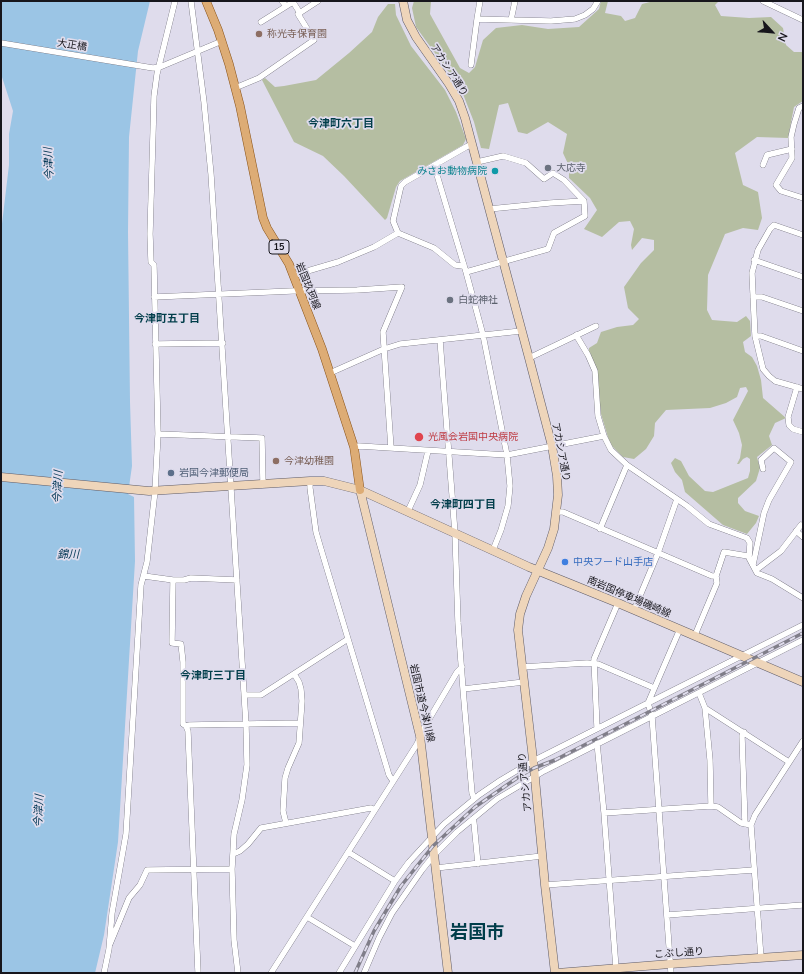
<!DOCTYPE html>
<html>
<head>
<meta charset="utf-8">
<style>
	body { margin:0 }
	#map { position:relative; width:804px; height:974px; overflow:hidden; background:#dfdcec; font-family:Mulish,sans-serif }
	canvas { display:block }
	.frame { position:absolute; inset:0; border:2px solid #17161c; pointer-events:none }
	.north { position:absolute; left:752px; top:12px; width:40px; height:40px; -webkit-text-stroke:3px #dfdcec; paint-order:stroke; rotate:116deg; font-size:11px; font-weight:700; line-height:16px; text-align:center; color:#17161c }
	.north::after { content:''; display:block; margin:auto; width:14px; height:18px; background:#17161c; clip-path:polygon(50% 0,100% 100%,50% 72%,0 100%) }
</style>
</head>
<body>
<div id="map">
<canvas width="804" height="974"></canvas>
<div class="frame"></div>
<div class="north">N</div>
</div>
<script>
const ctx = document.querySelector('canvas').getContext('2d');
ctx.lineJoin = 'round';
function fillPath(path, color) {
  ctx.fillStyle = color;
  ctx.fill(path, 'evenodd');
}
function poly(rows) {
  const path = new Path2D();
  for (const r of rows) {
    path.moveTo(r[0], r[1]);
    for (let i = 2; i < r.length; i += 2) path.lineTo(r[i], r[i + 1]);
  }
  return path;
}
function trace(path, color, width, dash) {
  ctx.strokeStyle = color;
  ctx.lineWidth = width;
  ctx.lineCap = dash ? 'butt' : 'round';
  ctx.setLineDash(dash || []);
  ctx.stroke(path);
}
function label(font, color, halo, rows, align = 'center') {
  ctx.font = font + ' Mulish,"Noto Sans JP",sans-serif';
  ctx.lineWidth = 3.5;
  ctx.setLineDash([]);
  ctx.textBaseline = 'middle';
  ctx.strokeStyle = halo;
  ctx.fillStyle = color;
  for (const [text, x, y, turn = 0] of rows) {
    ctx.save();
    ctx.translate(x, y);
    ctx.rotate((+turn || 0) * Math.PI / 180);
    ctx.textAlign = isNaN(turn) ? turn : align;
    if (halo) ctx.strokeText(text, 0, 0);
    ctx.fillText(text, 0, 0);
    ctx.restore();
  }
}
const green = poly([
	[414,1,431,1,430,14,460,68,469,73,475,67,483,40,496,28,522,25,548,29,579,27,599,9,601,1,608,1,605,13,621,16,625,21,635,18,642,4,654,1,719,1,715,5,721,16,749,18,771,17,783,28,786,45,794,52,803,52,803,101,794,107,788,138,757,137,735,153,743,185,758,192,762,218,758,230,743,228,725,234,708,275,707,310,712,320,737,322,746,316,750,321,751,336,743,342,745,352,752,357,757,366,761,380,763,398,786,418,775,423,769,436,772,445,757,457,760,468,756,481,738,498,738,503,745,511,759,516,756,523,747,534,723,525,685,492,682,480,675,472,671,463,675,458,681,461,689,476,705,491,713,492,748,478,750,471,750,459,747,457,743,459,739,464,737,464,740,458,742,445,739,433,733,420,748,391,746,387,740,388,737,397,726,403,710,408,666,410,655,423,654,436,646,449,634,459,623,457,610,444,601,414,596,371,589,355,589,348,597,343,601,332,617,327,633,325,639,319,628,308,624,287,641,263,654,250,654,240,642,238,632,250,631,245,634,229,630,221,619,222,602,237,584,229,597,210,590,198,569,178,569,166,563,153,567,134,548,122,527,134,518,132,508,103,499,105,489,149,481,148,474,122,461,89,416,27,412,8],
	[388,4,395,4,396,15,411,46,445,90,456,112,466,139,463,145,400,181,396,187,387,218,385,220,344,176,323,156,294,142,262,80,265,78,275,87,284,86,316,80,349,53,372,32,378,17]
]);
const water = poly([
	[1,1,150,1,138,51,129,137,128,232,130,402,132,466,128,494,134,497,135,561,118,842,104,935,95,973,1,973,1,232,9,165,9,134,13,111,1,74]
]);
const street = poly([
	[191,1,204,102,211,174,246,724,247,765,242,800,234,834,232,869,234,940,238,973],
	[282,1,286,6],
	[763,1,803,20],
	[477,19,511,20,515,1],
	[511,20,551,21,575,19,585,15,593,9,598,1],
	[261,22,293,2,300,13],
	[1,43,153,68,160,67,222,41],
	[471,65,477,19,480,1],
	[235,88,259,78,314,40,298,14,318,1],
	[803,106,799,108,794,124,791,137,792,158,776,185,781,191,803,198],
	[434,165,466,272,483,335,507,455,510,486,508,506,501,530,493,550],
	[763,165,767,155,792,149],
	[489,209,550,203,584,201],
	[803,235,774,225,770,229,758,250,752,273,755,336,763,369,769,376,775,381,803,389],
	[754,260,803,277],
	[464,265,462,266,455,265,434,248,398,233,393,221,401,186,405,182,466,147,472,144],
	[466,272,548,249,554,233,585,216,584,201,564,180,553,173,544,179,526,163,503,156,477,162],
	[294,276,304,272,338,262,374,247,398,233],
	[154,297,292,291,357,290,402,287,383,332,391,448],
	[753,297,762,297,803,311],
	[576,335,588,355,595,371,598,416,604,436],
	[755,336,761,336,803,351],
	[440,340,455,533,458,623,463,689,472,793,474,798],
	[155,344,223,343],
	[529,358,596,326],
	[330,373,384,349,400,344,521,331],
	[797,387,788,417,789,425,793,429,803,432],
	[158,434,262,438,263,484],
	[354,447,359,446,391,448,507,455,604,436,611,450,627,465,677,499,658,553,634,610],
	[310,481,310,488,316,532,321,549,389,775,393,781],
	[677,499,687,506,709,524,747,538,750,543,749,558,757,573,772,579,803,598],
	[408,511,420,485,428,451],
	[556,512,563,512,712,576,716,576,717,583,695,635],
	[600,529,627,465],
	[796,531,803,537],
	[753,565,764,513,769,500,791,462,774,448,761,460,763,469],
	[756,570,781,551,801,525],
	[144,576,173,580,184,580,191,578,237,580],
	[716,576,724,552,748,556],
	[173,580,172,643,181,644,183,662,183,724,186,726,188,731,198,973],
	[522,667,587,663,598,664,654,688],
	[463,689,524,682],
	[699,693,705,708,710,760,711,806],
	[245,695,261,695,348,639],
	[705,708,789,762],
	[186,726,189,725,300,723],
	[597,728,594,659,618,603],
	[744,732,742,736,745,824],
	[597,743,604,813,616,968],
	[604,813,711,806,718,807,741,823,751,825],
	[473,819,474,823,478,864],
	[286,823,283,811,285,778,288,768,299,743,302,701,301,689,299,682,294,674],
	[348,852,395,881],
	[233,854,240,851,248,844,261,828,371,808,375,810],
	[436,868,542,856],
	[545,885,754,870],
	[667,915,803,905],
	[307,917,355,946],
	[110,944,129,898,140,885,147,870,232,869],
	[761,958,751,825,755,815,803,741],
	[104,973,109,949,112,913,126,834,141,585,147,562,155,491,158,434,154,265,151,262,150,234,153,133,154,96,157,74,175,1],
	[271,973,417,744,425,726,457,672,462,667],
	[339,973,395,881,409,862,444,824,479,795,501,780,533,761,803,625],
	[364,973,379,938,392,913,422,870,434,855,457,832,497,799,544,771,803,640],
	[671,973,652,716,648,703,680,629]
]);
const secondary = poly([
	[403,1,407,20,416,37,449,84,459,101,465,118,529,358,552,446,557,476,558,495,554,529,548,548,526,596,520,614,518,630,534,768,545,885,555,973],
	[1,477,149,491,310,481,324,481,360,490,529,567,618,603,803,682],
	[360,490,420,736,448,973],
	[557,973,670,964,803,955]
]);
const primary = poly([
	[206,1,218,30,229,64,240,106,263,218,267,228,289,264,322,349,354,447,360,490]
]);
const rail = poly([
	[355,973,374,931,401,886,433,846,475,807,520,776,534,768,555,760,803,633]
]);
const markers = [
	[259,34,4,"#8d6e63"],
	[548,168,4,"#6b7280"],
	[495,171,4,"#0f9aa8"],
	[450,300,4,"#6b7280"],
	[419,437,5,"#e0444e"],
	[276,461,4,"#8d6e63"],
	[171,473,4,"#5c6f8a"],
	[565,562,4,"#3f7fe0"]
];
const shields = [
	[279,247,20]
];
const shieldNames = [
	["15",279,247]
];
const educationNames = [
	["称光寺保育園",267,34],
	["今津幼稚園",284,461]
];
const streetNames = [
	["大正橋",72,45,9],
	["アカシア通り",449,70,57],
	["岩国玖珂線",308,286,68],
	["アカシア通り",561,452,79],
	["南岩国停車場磯崎線",629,597,23],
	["岩国市道今津川線",422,703,77],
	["アカシア通り",525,782,-96],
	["こぶし通り",679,953,-4]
];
const worshipNames = [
	["大応寺",556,168],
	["白蛇神社",458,300]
];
const cultureNames = [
	["みさお動物病院",487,171]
];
const healthNames = [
	["光風会岩国中央病院",428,437]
];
const serviceNames = [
	["岩国今津郵便局",179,473]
];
const shopNames = [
	["中央フード山手店",573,562]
];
const neighbourhoodNames = [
	["今津町六丁目",341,124],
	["今津町五丁目",167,319],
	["今津町四丁目",463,505],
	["今津町三丁目",213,676]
];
const waterNames = [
	["今津川",49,164,-93],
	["今津川",58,487,-87],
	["錦川",68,555],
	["今津川",39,811,-87]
];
const townNames = [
	["岩国市",477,933]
];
fillPath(green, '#b5bea2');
fillPath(water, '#9bc5e5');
trace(street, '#5d5b68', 6);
trace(secondary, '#5d5b68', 9);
trace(primary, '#89531a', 9);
trace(street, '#fff', 5.5);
trace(secondary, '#eed5ba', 8);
trace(primary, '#ddac75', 8);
trace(rail, '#807e89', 3.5);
trace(rail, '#dfdcec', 2, [6]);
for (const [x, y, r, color] of markers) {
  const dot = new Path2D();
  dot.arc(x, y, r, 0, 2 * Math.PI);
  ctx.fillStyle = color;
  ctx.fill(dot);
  trace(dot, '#dfdcec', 1.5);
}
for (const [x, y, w] of shields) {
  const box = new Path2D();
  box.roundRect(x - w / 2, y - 7, w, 14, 3);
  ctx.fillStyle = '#dfdcec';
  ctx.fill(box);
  trace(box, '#17161c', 1);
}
label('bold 9px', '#17161c', null, shieldNames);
label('10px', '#785e54', '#dfdcec', educationNames, 'left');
label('10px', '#17161c', '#dfdcec', streetNames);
label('10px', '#5b616d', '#dfdcec', worshipNames, 'left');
label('10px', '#0d838f', '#dfdcec', cultureNames, 'right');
label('10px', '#be3a42', '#dfdcec', healthNames, 'left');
label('10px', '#4e5e75', '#dfdcec', serviceNames, 'left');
label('10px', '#366cbe', '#dfdcec', shopNames, 'left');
label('bold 11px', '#003d4a', '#dfdcec', neighbourhoodNames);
label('italic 11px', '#003654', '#dfdcec', waterNames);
label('bold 18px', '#003d4a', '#dfdcec', townNames);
</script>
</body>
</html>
